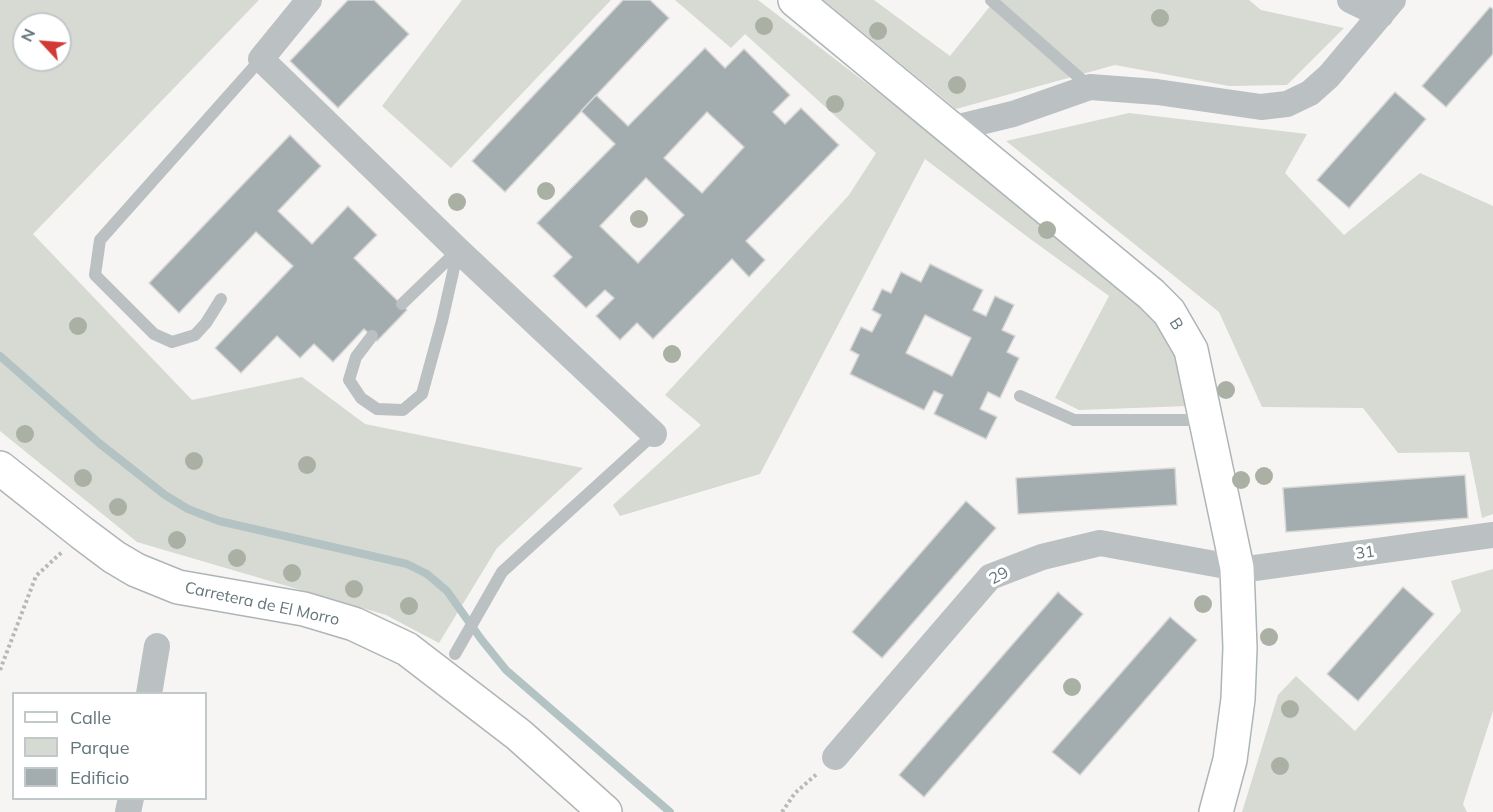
<!DOCTYPE html>
<html>
<head>
<meta charset="utf-8">
<style>
	body { margin:0 }
	#map { position:relative; width:1493px; height:812px; overflow:hidden; background:#f6f5f3; font-family:Mulish,sans-serif }
	canvas { display:block }
	.legend { position:absolute; left:12px; top:692px; width:195px; height:108px; box-sizing:border-box; background:#fff; border:2px solid #c1c8ca; margin:0; padding:8px 10px; list-style:none; font-size:18px; color:#64767b }
	.legend li { display:flex; align-items:center; gap:12px; height:30px }
	.legend b { width:30px; border:2px solid #c1c8ca }
	.north { position:absolute; left:12px; top:12px; width:60px; height:60px; box-sizing:border-box; background:#fff; border:2px solid #c1c8ca; border-radius:50%; rotate:296deg; font-size:16px; font-weight:700; line-height:24px; text-align:center; color:#64767b }
	.north::after { content:''; display:block; margin:auto; width:21px; height:27px; background:#d23a36; clip-path:polygon(50% 0,100% 100%,50% 72%,0 100%) }
</style>
</head>
<body>
<div id="map">
<canvas width="1493" height="812"></canvas>
<ul class="legend">
<li><b style="height:8px;background:#fff"></b>Calle</li>
<li><b style="height:16px;background:#d6dad2"></b>Parque</li>
<li><b style="height:16px;background:#a3adaf"></b>Edificio</li>
</ul>
<div class="north">N</div>
</div>
<script>
const ctx = document.querySelector('canvas').getContext('2d');
ctx.lineJoin = 'round';
function fillPath(path, color) {
  ctx.fillStyle = color;
  ctx.fill(path, 'evenodd');
}
function poly(rows) {
  const path = new Path2D();
  for (const r of rows) {
    path.moveTo(r[0], r[1]);
    for (let i = 2; i < r.length; i += 2) path.lineTo(r[i], r[i + 1]);
  }
  return path;
}
function trace(path, color, width, dash) {
  ctx.strokeStyle = color;
  ctx.lineWidth = width;
  ctx.lineCap = dash ? 'butt' : 'round';
  ctx.setLineDash(dash || []);
  ctx.stroke(path);
}
function label(font, color, halo, rows, align = 'center') {
  ctx.font = font + ' Mulish,sans-serif';
  ctx.lineWidth = 6;
  ctx.setLineDash([]);
  ctx.textBaseline = 'middle';
  ctx.strokeStyle = halo;
  ctx.fillStyle = color;
  for (const [text, x, y, turn = 0] of rows) {
    ctx.save();
    ctx.translate(x, y);
    ctx.rotate((+turn || 0) * Math.PI / 180);
    ctx.textAlign = isNaN(turn) ? turn : align;
    if (halo) ctx.strokeText(text, 0, 0);
    ctx.fillText(text, 0, 0);
    ctx.restore();
  }
}
const green = poly([
	[0,0,259,0,33,234,192,400,302,377,365,424,583,468,497,548,439,643,386,615,137,542,0,431],
	[24,24,60,24,60,60,24,60],
	[462,0,611,0,451,168,382,106],
	[675,0,758,0,1042,218,1145,304,1178,357,1188,406,1079,410,1055,398,1109,296,1029,238,925,159,760,474,620,516,613,505,701,425,665,395,849,195,876,153,745,34,731,48],
	[823,0,874,0,950,56,995,0,1249,0,1261,10,1344,28,1287,85,1229,86,1115,65,956,109],
	[1129,113,1307,134,1285,173,1344,235,1420,173,1493,206,1493,514,1482,518,1469,452,1398,453,1363,408,1262,407,1219,312,1006,141],
	[1493,569,1493,711,1463,804,1467,812,1242,812,1278,695,1296,676,1355,731,1461,611,1451,581]
]);
const stream = poly([
	[0,356,99,443,165,495,188,509,219,521,407,564,427,574,447,591,481,639,506,670,670,812]
]);
const building = poly([
	[348,0,374,0,409,34,338,108,290,61,348,0],
	[623,0,650,0,669,18,505,192,472,161,623,0],
	[1490,7,1493,9,1493,54,1446,107,1422,86,1490,7],
	[705,48,725,68,744,49,790,95,773,112,785,124,801,108,839,145,746,241,765,260,749,277,732,259,653,339,637,323,620,340,596,316,614,298,605,290,586,308,553,276,572,257,537,223,615,144,581,111,596,95,628,126,705,48],
	[707,112,744,147,702,193,664,158,707,112],
	[646,178,684,215,638,263,600,226,646,178],
	[1395,92,1426,119,1349,208,1317,180,1395,92],
	[290,135,321,166,278,211,312,244,348,206,377,235,354,258,407,310,377,341,364,329,333,362,314,344,300,358,277,336,241,373,215,348,293,266,256,232,179,313,149,283,290,135],
	[930,264,983,290,973,310,986,316,995,296,1014,305,1002,330,1015,336,1007,352,1019,358,1000,398,988,392,980,409,997,417,986,439,934,414,943,395,934,391,924,410,850,374,859,355,850,350,861,327,872,332,881,315,872,310,882,289,891,293,901,272,921,282,930,264],
	[925,315,971,338,952,376,906,353,925,315],
	[1175,468,1177,505,1018,514,1016,478,1175,468],
	[1465,475,1468,518,1286,532,1283,488,1465,475],
	[966,501,996,528,882,658,852,632,966,501],
	[1403,587,1434,614,1358,701,1327,674,1403,587],
	[1058,592,1083,614,924,797,899,775,1058,592],
	[1170,617,1197,640,1080,775,1052,752,1170,617]
]);
const path = poly([
	[0,670,36,576,63,551],
	[782,812,795,793,818,773]
]);
const lane = poly([
	[991,0,1090,87],
	[221,299,206,323,195,335,172,342,154,334,95,275,100,240,261,59],
	[372,336,356,357,349,380,361,398,377,409,403,410,422,394,442,321,458,250,402,304],
	[1020,396,1074,420,1204,420],
	[455,654,502,572,654,434]
]);
const street = poly([
	[309,0,261,59,458,250,654,434],
	[1350,0,1381,15],
	[951,129,1013,114,1090,87,1157,92,1261,107,1287,104,1310,93,1329,76,1393,0],
	[149,694,157,646],
	[835,757,990,577,1042,557,1100,543,1237,568,1255,568,1493,535],
	[128,812,131,798]
]);
const secondary = poly([
	[795,0,1151,294,1169,312,1191,350,1237,568,1240,648,1238,699,1230,760,1216,812]
]);
const primary = poly([
	[0,468,82,533,114,557,136,570,178,587,304,609,354,624,407,649,519,735,605,812]
]);
const trees = [
	[1160,18],
	[764,26],
	[878,31],
	[957,85],
	[835,104],
	[546,191],
	[457,202],
	[639,219],
	[1047,230],
	[78,326],
	[672,354],
	[1226,390],
	[25,434],
	[194,461],
	[307,465],
	[1264,476],
	[83,478],
	[1241,480],
	[118,507],
	[177,540],
	[237,558],
	[292,573],
	[354,589],
	[1203,604],
	[409,606],
	[1269,637],
	[1072,687],
	[1290,709],
	[1280,766]
];
const streetNames = [
	["B",1176,324,58],
	["31",1365,553,-8],
	["29",999,576,-28],
	["Carretera de El Morro",262,604,12]
];
fillPath(green, '#d6dad2');
trace(stream, '#b3c2c3', 8);
fillPath(building, '#a3adaf');
trace(building, '#d7d7d5', 1.5);
trace(secondary, '#adb5b7', 36);
trace(primary, '#afb5b7', 36);
trace(path, '#b5b9bb', 4, [3, 3]);
trace(lane, '#bbc0c2', 12);
trace(street, '#bbc0c2', 26);
trace(secondary, '#fff', 33);
trace(primary, '#fff', 33);
ctx.fillStyle = '#abb0a5';
for (const [x, y] of trees) {
  ctx.beginPath();
  ctx.arc(x, y, 9, 0, 2 * Math.PI);
  ctx.fill();
}
label('16px', '#64767b', '#fff', streetNames);
</script>
</body>
</html>
